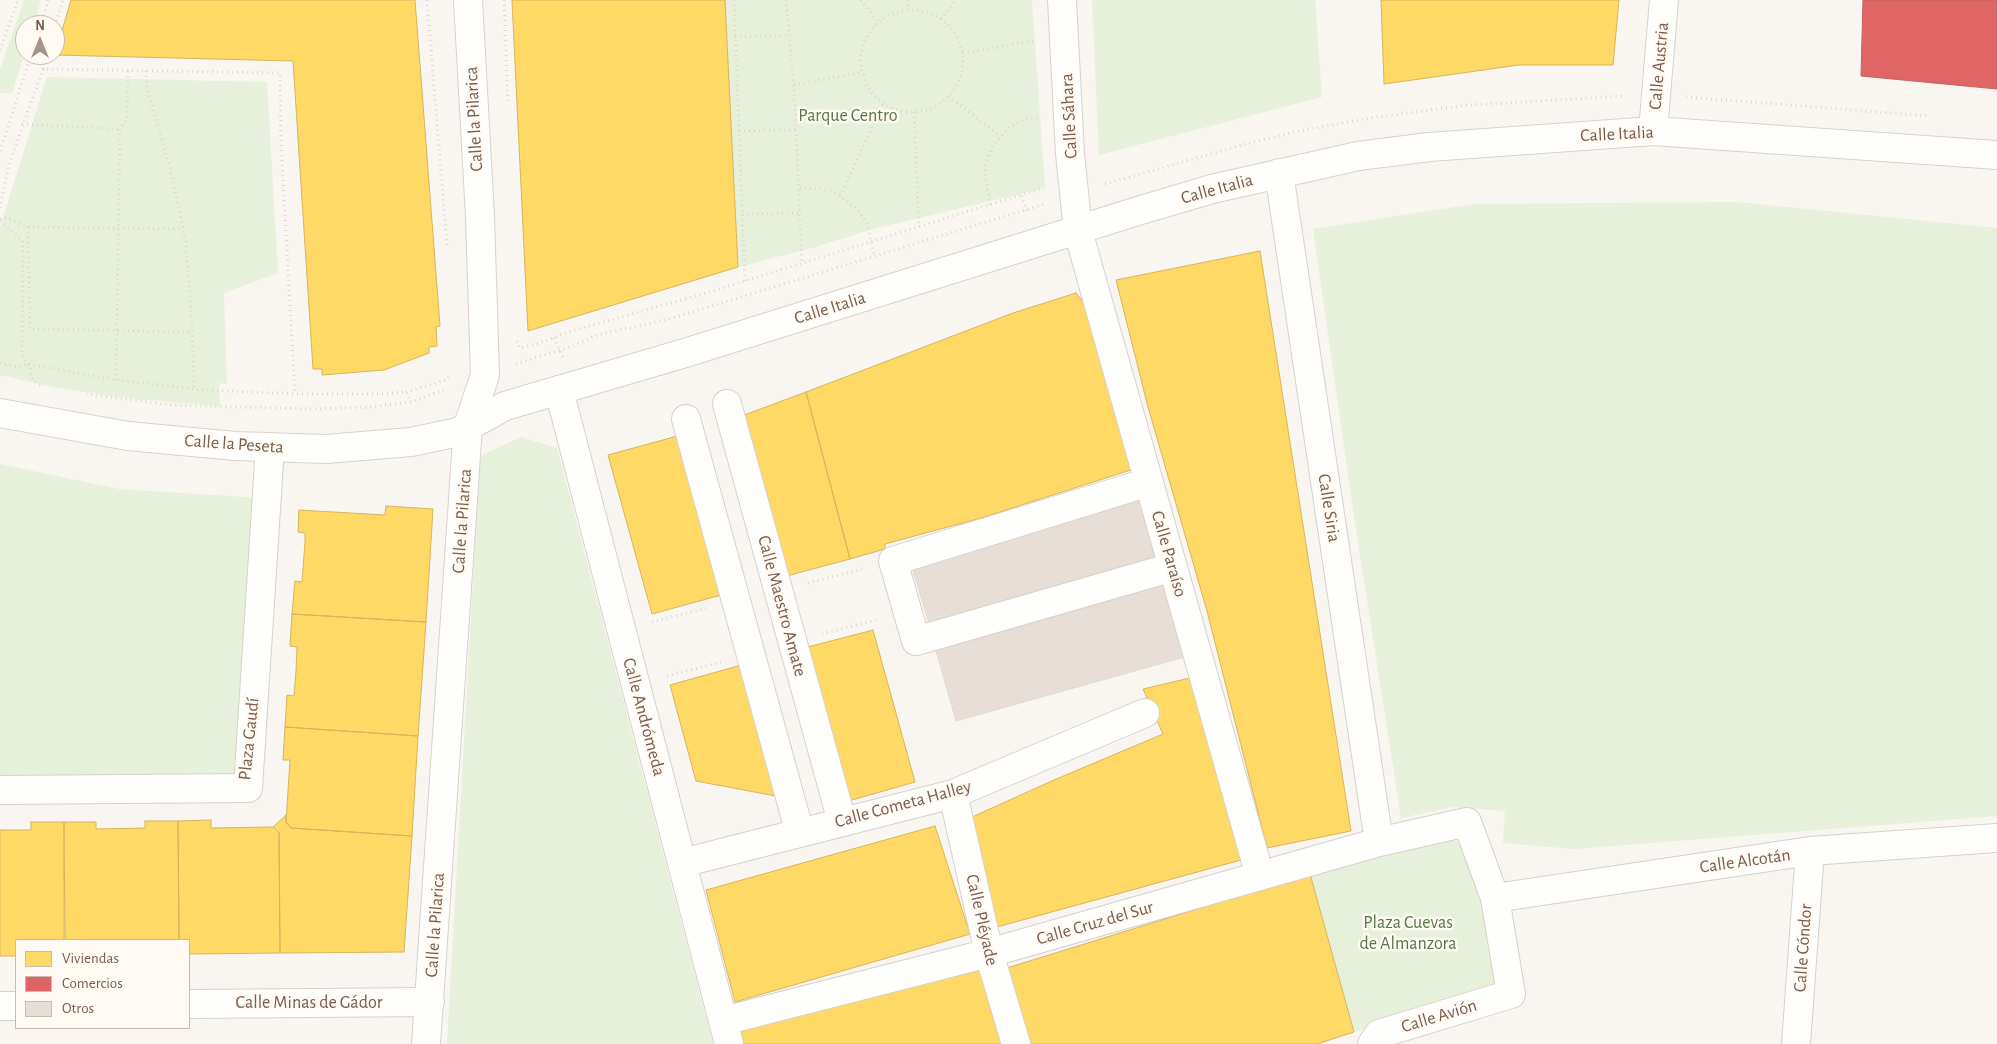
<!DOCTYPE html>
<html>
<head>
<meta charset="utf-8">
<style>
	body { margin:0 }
	#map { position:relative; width:1997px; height:1044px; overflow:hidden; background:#f9f5f0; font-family:"Alegreya Sans",sans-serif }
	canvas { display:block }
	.legend { position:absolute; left:15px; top:939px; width:175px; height:90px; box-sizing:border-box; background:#fffaf3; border:1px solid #cabbb1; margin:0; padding:6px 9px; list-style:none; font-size:15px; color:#7a5c4d }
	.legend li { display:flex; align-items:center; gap:10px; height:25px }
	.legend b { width:25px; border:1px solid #cabbb1 }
	.north { position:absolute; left:15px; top:15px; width:50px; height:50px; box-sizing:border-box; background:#fffaf3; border:1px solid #cabbb1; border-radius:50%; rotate:0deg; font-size:14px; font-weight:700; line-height:20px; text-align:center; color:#7a5c4d }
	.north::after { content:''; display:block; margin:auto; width:18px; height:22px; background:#a69286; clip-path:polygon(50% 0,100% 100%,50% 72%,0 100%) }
</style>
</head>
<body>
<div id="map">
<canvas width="1997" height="1044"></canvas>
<ul class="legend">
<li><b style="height:14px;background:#ffd966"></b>Viviendas</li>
<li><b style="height:14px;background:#e06666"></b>Comercios</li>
<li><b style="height:14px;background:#e6ded7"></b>Otros</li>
</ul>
<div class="north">N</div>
</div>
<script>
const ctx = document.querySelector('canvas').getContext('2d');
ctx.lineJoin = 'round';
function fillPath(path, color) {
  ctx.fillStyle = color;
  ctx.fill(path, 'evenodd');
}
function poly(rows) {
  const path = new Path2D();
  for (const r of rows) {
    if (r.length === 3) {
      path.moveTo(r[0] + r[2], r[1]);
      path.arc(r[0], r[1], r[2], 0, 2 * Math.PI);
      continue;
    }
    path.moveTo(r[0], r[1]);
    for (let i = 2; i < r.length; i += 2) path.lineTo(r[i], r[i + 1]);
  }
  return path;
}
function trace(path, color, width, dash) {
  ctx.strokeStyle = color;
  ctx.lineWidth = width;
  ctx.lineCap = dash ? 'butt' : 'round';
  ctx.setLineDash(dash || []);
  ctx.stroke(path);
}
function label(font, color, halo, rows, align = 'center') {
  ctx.font = font + ' "Alegreya Sans",sans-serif';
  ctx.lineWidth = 5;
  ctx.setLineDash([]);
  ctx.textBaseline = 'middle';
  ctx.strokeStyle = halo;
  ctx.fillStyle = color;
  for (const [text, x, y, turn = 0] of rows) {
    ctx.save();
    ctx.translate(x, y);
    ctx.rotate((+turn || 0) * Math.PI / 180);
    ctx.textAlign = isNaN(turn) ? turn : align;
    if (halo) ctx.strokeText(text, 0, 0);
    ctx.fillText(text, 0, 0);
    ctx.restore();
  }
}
const green = poly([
	[24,0,41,0,34,25,25,25,25,52,12,93,0,93,0,69],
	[725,0,1032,0,1045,188,873,229,812,248,738,267],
	[1092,0,1315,0,1322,97,1099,155],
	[47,77,267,82,278,273,224,293,227,384,219,383,220,406,125,398,53,387,0,375,0,227],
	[1737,202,1997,228,1997,816,1574,849,1503,843,1505,811,1453,807,1401,818,1353,510,1313,229,1474,204],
	[521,437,557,448,713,1044,447,1044,480,456],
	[0,464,119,489,261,498,242,780,0,783],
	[1449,836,1469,850,1503,988,1354,1032,1310,874]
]);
const homes = poly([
	[71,0,415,0,440,326,436,327,437,346,429,347,429,353,384,370,322,375,322,369,313,369,293,61,55,55,71,0],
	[512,0,725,0,738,267,528,331,512,0],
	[1381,0,1619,0,1613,65,1519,65,1384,84,1381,0],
	[1260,251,1351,831,1267,848,1207,611,1148,407,1116,280,1260,251],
	[1076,293,1085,304,1137,468,981,518,885,544,885,549,850,559,806,392,1013,313,1076,293],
	[806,392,850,559,783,577,739,417,806,392],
	[681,435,725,594,652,614,608,455,681,435],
	[386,506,433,509,426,622,292,614,295,581,302,582,305,542,305,533,298,532,299,510,385,515,386,506],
	[292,614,426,622,418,736,285,727,287,695,294,696,296,671,297,647,290,646,292,614],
	[873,630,915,782,845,802,804,648,873,630],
	[745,664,781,797,696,781,670,685,745,664],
	[1190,678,1241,860,997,927,972,817,1054,780,1163,734,1143,689,1190,678],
	[285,727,418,736,412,836,291,828,286,822,290,760,283,760,285,727],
	[286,815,286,822,291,828,412,836,404,952,280,953,279,833,273,827,286,815],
	[211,820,211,828,273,827,279,833,280,953,189,954,189,940,179,940,178,821,211,820],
	[145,821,178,821,179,940,65,940,64,822,96,822,96,829,145,828,145,821],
	[31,822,64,822,64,940,16,940,16,956,0,956,0,830,31,830,31,822],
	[935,826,970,934,735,1002,706,890,935,826],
	[1310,874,1354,1032,1317,1044,1028,1044,1007,968,1310,874],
	[981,970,1003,1044,738,1044,732,1027,981,970]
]);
const shops = poly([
	[1863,0,1997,0,1997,89,1861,76,1863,0]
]);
const building = poly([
	[1141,500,1158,557,929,624,912,567,1141,500],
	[1167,582,1188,656,956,721,935,647,1167,582]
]);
const path = poly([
	[427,0,447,246],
	[504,0,508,104],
	[734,0,745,281],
	[786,0,794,85,802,264],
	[861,0,878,22],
	[908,0,908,9],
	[912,61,51],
	[941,19,956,0],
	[41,25,48,0],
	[55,26,63,0],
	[735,37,789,35],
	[0,50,18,0],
	[963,53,1033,41],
	[43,69,47,55],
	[146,71,147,88,170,168,186,243,192,323,194,389],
	[794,85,861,72],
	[949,96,1000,136],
	[1686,97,1929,116],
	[914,112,919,227],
	[22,124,120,129],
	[739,131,796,130],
	[0,151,31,55],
	[1105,184,1246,144,1294,132,1370,118,1469,105,1625,96],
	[800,188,822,189,832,192,840,196,857,209,867,224,874,255],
	[840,196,883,104],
	[1021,196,1027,211],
	[990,205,985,173,985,165,993,145,1011,126,1025,119,1038,117],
	[0,208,8,167,43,69,280,73,281,145,295,394],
	[742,214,801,213],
	[0,219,6,218,28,227,183,229],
	[0,221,22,240,23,251,22,355,30,368,33,381,41,386],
	[28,227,30,329,192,332],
	[554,338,563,358],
	[517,341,520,348,537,344,568,332,703,294,1043,188],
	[0,363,17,367,28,364,116,380,194,389,295,394,380,394,406,392,411,402],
	[516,364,573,346,597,335,669,319,1045,204],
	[116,380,120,129,127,119,128,71],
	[406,392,446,380,450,375],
	[86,394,172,405,314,409,370,407,411,402,446,389],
	[808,583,862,569],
	[652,622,706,608],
	[822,634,876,620],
	[667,676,721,662]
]);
const street = poly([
	[1062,0,1070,154,1078,231,1260,876],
	[1279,173,1379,842],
	[559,390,729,1044],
	[727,404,838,807],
	[686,419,796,819],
	[1149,482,893,561,916,641,1173,567],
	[0,790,248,788,270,447],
	[953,794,989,953,1016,1044],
	[682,863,953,794,1145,713],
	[1495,898,1810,851,1997,838],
	[189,1004,430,1002],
	[0,1006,16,1006],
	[723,1021,989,953,1379,842,1467,822,1495,898,1511,994,1379,1034,1372,1044],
	[1796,1044,1810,851]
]);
const secondary = poly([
	[1653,131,1664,0],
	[0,413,128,436,235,446,326,449,411,442,458,432,505,406,685,353,1141,210,1212,189,1358,156,1429,147,1653,131,1997,155],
	[426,1044,468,426,485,375,480,217,468,0]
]);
const streetNames = [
	["Calle Austria",1659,66,-85],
	["Calle Sáhara",1069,116,-93],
	["Calle la Pilarica",474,119,-93],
	["Calle Italia",1617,134,-3],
	["Calle Italia",1217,189,-15],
	["Calle Italia",830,308,-17],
	["Calle la Peseta",234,444,4],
	["Calle Siria",1329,508,81],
	["Calle la Pilarica",462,521,-86],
	["Calle Paraíso",1169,554,74],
	["Calle Maestro Amate",782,606,75],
	["Calle Andrómeda",644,717,75],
	["Plaza Gaudí",249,739,-84],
	["Calle Cometa Halley",903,804,-15],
	["Calle Alcotán",1745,861,-8],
	["Calle Pléyade",982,920,77],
	["Calle Cruz del Sur",1095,923,-16],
	["Calle la Pilarica",435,925,-86],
	["Calle Cóndor",1803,948,-86],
	["Calle Minas de Gádor",309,1003],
	["Calle Avión",1439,1016,-17]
];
const parkNames = [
	["Parque Centro",848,116],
	["Plaza Cuevas",1408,923],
	["de Almanzora",1408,944]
];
fillPath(green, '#e7f0db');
fillPath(homes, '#ffd966');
trace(homes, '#d7b45e', 1);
fillPath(shops, '#e06666');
trace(shops, '#c1635e', 1);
fillPath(building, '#e6ded7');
trace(building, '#e2d8d2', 1);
trace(street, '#d7d1cb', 30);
trace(secondary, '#d9d2cb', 30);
trace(path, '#dcd5d0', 3, [1, 4]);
trace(street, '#fefefd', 28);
trace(secondary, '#fefefd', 28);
label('18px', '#7a5c4d', '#fffaf3', streetNames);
label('18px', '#537a41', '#fffaf3', parkNames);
</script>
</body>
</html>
